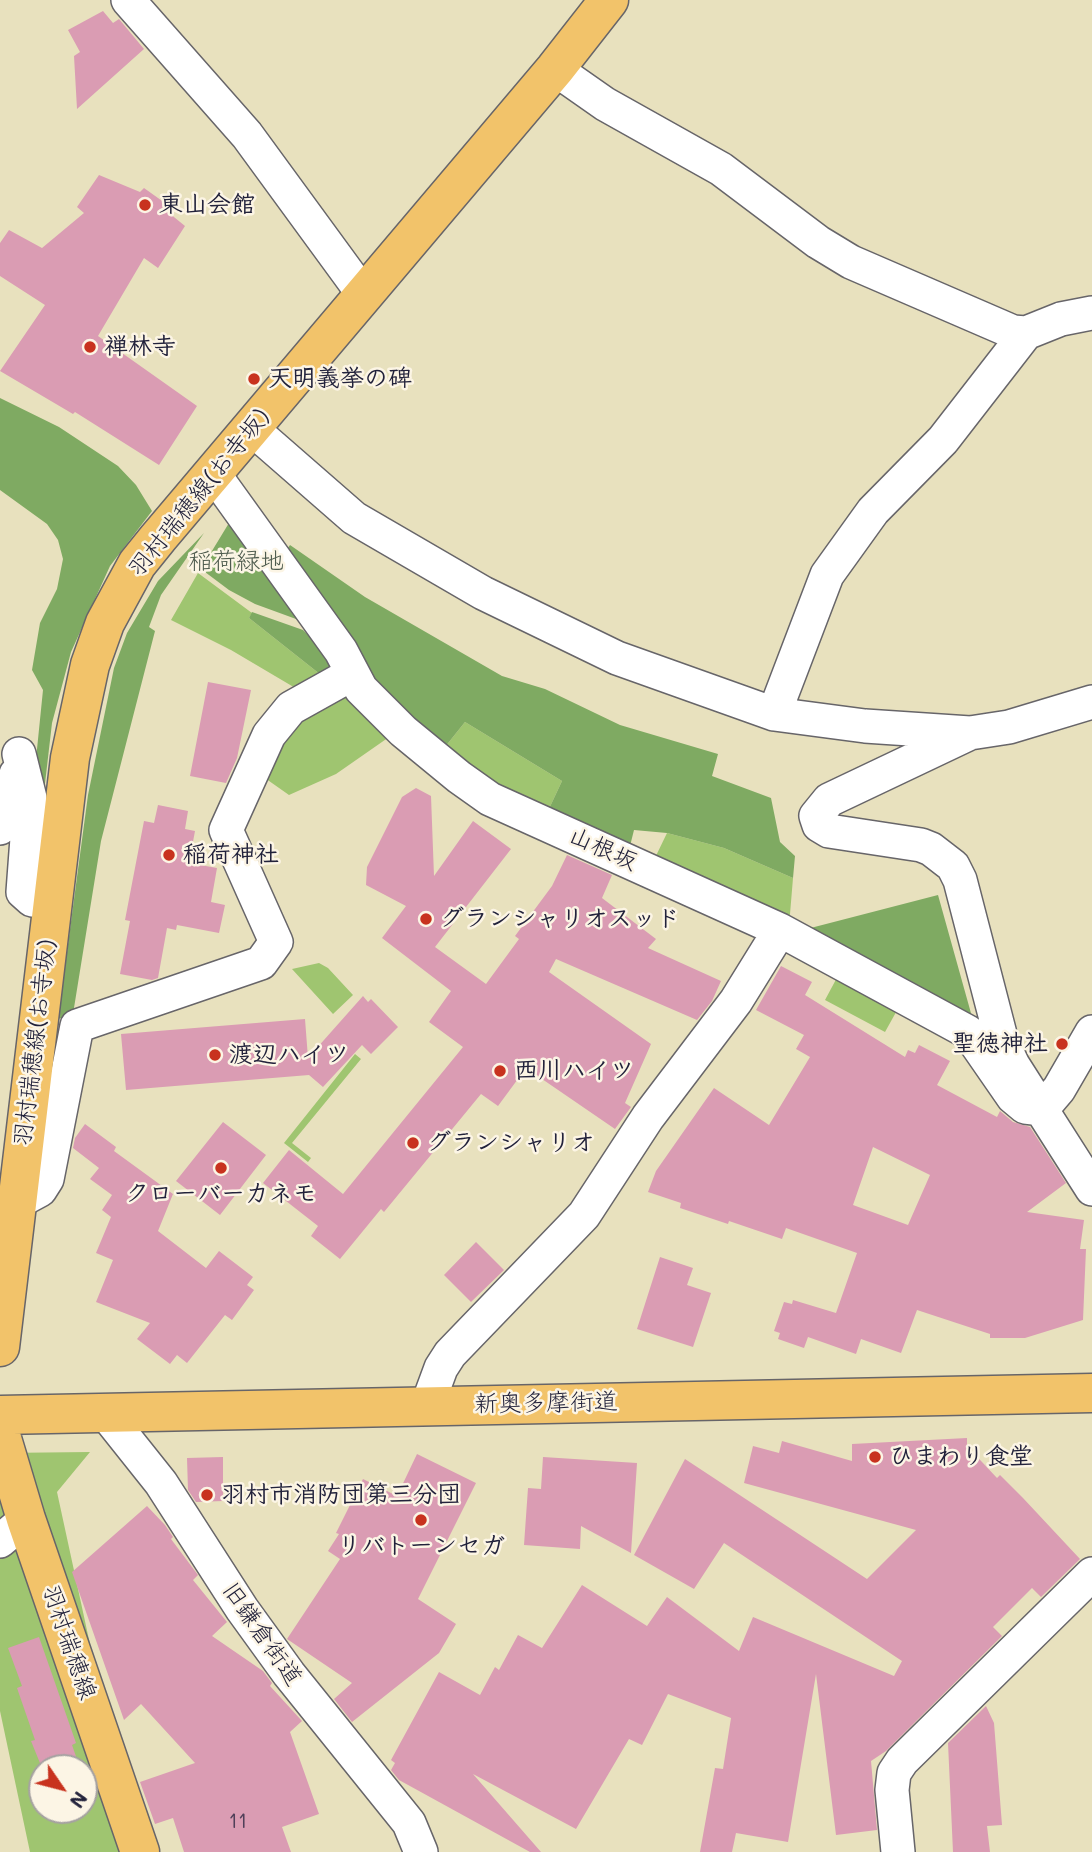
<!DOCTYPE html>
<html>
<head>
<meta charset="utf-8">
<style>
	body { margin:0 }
	#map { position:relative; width:1092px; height:1852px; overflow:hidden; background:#e8e1be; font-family:Mali,sans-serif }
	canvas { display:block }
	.north { position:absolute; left:28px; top:1754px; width:70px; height:70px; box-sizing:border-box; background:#fcf5e5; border:2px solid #a5a1a1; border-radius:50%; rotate:125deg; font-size:19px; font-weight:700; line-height:28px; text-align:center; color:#22223b }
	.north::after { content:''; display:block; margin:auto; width:24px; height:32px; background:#c8321e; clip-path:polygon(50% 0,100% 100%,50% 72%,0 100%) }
</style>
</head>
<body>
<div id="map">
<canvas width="1092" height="1852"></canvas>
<div class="north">N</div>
</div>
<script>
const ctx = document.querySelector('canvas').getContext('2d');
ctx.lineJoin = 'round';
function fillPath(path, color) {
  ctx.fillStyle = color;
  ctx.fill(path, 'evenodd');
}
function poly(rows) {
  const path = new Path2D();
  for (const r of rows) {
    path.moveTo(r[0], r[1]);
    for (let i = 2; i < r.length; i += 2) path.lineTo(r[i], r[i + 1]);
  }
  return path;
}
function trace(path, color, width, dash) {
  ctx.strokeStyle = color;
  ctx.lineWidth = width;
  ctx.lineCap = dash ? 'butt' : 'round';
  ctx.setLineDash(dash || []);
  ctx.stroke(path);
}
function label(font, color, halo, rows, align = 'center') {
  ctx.font = font + ' Mali,"Klee One",sans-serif';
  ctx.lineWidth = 5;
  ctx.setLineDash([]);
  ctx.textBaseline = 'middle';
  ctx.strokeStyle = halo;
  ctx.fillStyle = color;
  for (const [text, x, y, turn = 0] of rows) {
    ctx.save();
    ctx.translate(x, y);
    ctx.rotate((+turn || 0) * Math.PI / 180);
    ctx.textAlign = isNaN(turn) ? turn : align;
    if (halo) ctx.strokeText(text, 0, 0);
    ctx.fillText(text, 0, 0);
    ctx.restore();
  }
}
const green = poly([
	[198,573,252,613,249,618,321,675,297,689,231,650,171,620],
	[343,696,351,697,392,735,336,774,289,795,262,776,279,743,301,718],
	[465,722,562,781,547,813,441,752],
	[667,833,724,848,793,878,789,926,653,862],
	[319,963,328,968,353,995,333,1014,292,969],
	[840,972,900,1005,885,1032,825,1000],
	[355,1054,361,1059,292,1143,311,1158,308,1162,284,1143],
	[90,1452,57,1492,135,1852,30,1852,0,1711,0,1453],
	[42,1768,84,1768,84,1810,42,1810]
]);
const forest = poly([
	[0,398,59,427,118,466,136,485,152,511,110,566,71,652,52,723,44,792,36,759,43,690,32,670,40,623,57,589,63,559,58,540,47,524,0,490],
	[232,518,307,623,255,604,229,590,201,569],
	[204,533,161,595,149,627,155,631,101,841,73,1014,58,1019,88,795,114,668,127,633,158,581],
	[290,545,365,597,502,676,545,689,620,725,718,754,712,776,771,798,780,842,795,856,793,878,724,848,667,833,634,830,629,850,547,813,562,781,465,722,441,752,407,725,283,555],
	[252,612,303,630,335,661,321,675,249,618],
	[938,895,974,1024,799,931]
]);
const building = poly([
	[103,11,113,23,119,19,144,49,77,109,74,56,80,52,68,30],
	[99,175,140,192,144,188,172,208,169,213,185,226,158,268,144,258,98,336,197,406,159,465,75,412,73,414,0,371,45,305,0,276,0,243,9,230,42,248,84,213,77,207],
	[208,682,251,690,237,758,226,783,190,776],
	[416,788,431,796,434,876,473,821,511,849,435,947,486,984,519,939,515,936,552,886,567,855,612,875,602,898,656,939,648,948,721,981,712,1001,697,1020,556,959,549,972,651,1044,625,1103,631,1107,615,1129,526,1068,498,1106,481,1094,384,1212,381,1209,340,1259,311,1236,318,1226,263,1183,289,1150,343,1194,463,1047,429,1022,451,991,382,938,406,906,366,885,367,867,402,797],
	[158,805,188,811,185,829,195,831,189,863,217,868,211,902,225,905,219,933,177,925,176,930,167,928,158,978,152,980,120,974,130,921,125,920,144,821,154,823],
	[781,966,812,982,805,995,905,1057,908,1050,915,1053,919,1045,950,1061,937,1085,997,1117,1000,1111,1013,1122,1030,1127,1066,1183,1027,1212,1084,1220,1080,1249,1086,1249,1083,1320,1025,1338,990,1338,990,1334,917,1310,901,1353,861,1339,856,1354,808,1337,804,1348,778,1339,780,1333,774,1331,784,1302,792,1304,793,1300,836,1313,857,1253,786,1228,782,1239,729,1221,728,1224,680,1208,681,1203,648,1192,656,1171,714,1088,769,1125,810,1057,796,1049,804,1035,756,1010],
	[873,1147,930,1175,908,1225,853,1205],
	[363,996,368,1002,371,999,398,1027,371,1054,362,1045,323,1087,309,1075,126,1090,121,1034,305,1019,308,1058],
	[223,1122,266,1155,220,1215,176,1181],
	[85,1124,116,1147,114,1151,173,1194,158,1231,206,1268,219,1251,253,1277,247,1285,254,1290,232,1320,225,1315,187,1363,177,1355,170,1364,137,1339,150,1323,96,1302,113,1260,96,1253,111,1217,102,1210,112,1195,90,1179,99,1168,73,1148,75,1138],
	[476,1242,504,1270,471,1302,444,1275],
	[660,1257,693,1268,687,1285,711,1293,693,1347,637,1329],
	[967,1438,967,1446,997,1478,1000,1475,1023,1498,1080,1559,1041,1597,1032,1588,993,1627,1002,1636,886,1751,871,1761,877,1830,836,1835,816,1674,788,1842,736,1833,732,1852,700,1852,715,1768,723,1769,731,1718,668,1694,642,1745,629,1739,576,1829,473,1774,541,1852,530,1852,399,1780,391,1770,395,1763,391,1760,439,1672,480,1695,495,1667,499,1670,518,1635,542,1648,582,1585,647,1626,667,1597,739,1651,753,1617,894,1676,902,1661,724,1543,694,1589,634,1555,685,1459,867,1579,916,1530,744,1483,753,1446,779,1453,782,1441,852,1461,852,1444],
	[417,1454,476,1483,418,1599,456,1624,439,1653,352,1722,334,1699,352,1683,287,1639,340,1559,328,1551,339,1534,336,1533,363,1479,397,1496],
	[223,1457,223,1501,196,1502,188,1490,187,1458],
	[543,1457,637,1463,631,1553,581,1526,580,1549,524,1545,528,1488,541,1489],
	[147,1506,165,1525,173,1537,171,1539,198,1575,193,1580,227,1622,212,1636,263,1671,272,1683,270,1686,302,1721,290,1732,319,1814,282,1827,291,1852,184,1852,173,1818,155,1824,140,1782,195,1763,141,1704,124,1720,72,1572],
	[39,1637,76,1743,72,1745,80,1768,42,1768,31,1741,35,1740,17,1688,22,1686,8,1648],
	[986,1706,994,1723,1002,1825,987,1826,990,1852,953,1852,948,1743]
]);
const minor = poly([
	[128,0,247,135,364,295],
	[555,69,605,104,721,169,818,242,851,262,1013,332,1026,333,1061,319,1092,313],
	[252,429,354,518,483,593,617,658,774,714,865,726,970,733,1009,727,1092,702],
	[213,473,341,651,361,689,403,731,459,777,490,799,780,930,968,1032,1013,1097,1025,1107,1042,1109,1059,1089,1092,1032],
	[774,714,827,575,873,511,943,440,1026,333],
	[968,734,829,800,816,816,819,825,829,831,921,845,931,849,953,866,960,880,1002,1042,1013,1065,1092,1189],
	[19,754,30,798,23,892,32,900,53,903],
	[0,828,10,805,16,774],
	[16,1203,40,1190,47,1179,77,1026,261,963,276,942,226,830,269,735,291,708,352,674],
	[427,1406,441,1368,450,1354,584,1215,648,1117,736,1001,780,930],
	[106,1414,161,1483,242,1609,289,1674,409,1823,421,1852],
	[0,1541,26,1519],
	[898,1852,892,1790,894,1773,902,1761,1092,1574]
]);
const major = poly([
	[0,1347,70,758,90,665,105,623,137,564,158,538,555,69,609,0],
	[0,1415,1092,1393],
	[0,1432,26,1519,140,1852]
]);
const markers = [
	[145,205,7,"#c8321e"],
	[90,347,7,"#c8321e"],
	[254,379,7,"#c8321e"],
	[169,855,7,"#c8321e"],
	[426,919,7,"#c8321e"],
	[1062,1044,7,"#c8321e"],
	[215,1055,7,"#c8321e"],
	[500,1071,7,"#c8321e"],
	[413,1143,7,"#c8321e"],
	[221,1168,7,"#c8321e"],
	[875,1457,7,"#c8321e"],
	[207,1495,7,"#c8321e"],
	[421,1520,7,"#c8321e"]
];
const numberNames = [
	["11",238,1822]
];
const poiNames = [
	["東山会館",159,205],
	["禅林寺",104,347],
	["天明義挙の碑",268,379],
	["稲荷神社",183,855],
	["グランシャリオスッド",440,919],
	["聖徳神社",1048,1044,"right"],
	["渡辺ハイツ",229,1055],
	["西川ハイツ",514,1071],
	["グランシャリオ",427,1143],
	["クローバーカネモ",221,1194,"center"],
	["ひまわり食堂",889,1457],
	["羽村市消防団第三分団",221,1495],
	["リバトーンセガ",421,1546,"center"]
];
const streetNames = [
	["羽村瑞穂線(お寺坂)",199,493,-51],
	["山根坂",603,849,24],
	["羽村瑞穂線(お寺坂)",35,1043,-83],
	["新奥多摩街道",546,1403,-1],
	["旧鎌倉街道",262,1634,55],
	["羽村瑞穂線",69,1642,71]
];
const parkNames = [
	["稲荷緑地",236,562]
];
fillPath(green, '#9fc570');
fillPath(forest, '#7faa62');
fillPath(building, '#da9cb3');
trace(minor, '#676569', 36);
trace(major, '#676569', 41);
trace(minor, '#fff', 33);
trace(major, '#f2c36a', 38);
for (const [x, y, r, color] of markers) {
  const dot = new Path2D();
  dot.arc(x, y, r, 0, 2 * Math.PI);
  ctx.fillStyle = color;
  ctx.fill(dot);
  trace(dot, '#fcf5e5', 2.5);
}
label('21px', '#504059', null, numberNames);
label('bold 24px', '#22223b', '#fcf5e5', poiNames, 'left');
label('24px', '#22223b', '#fcf5e5', streetNames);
label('24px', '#4e5b4e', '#fcf5e5', parkNames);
</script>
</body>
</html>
